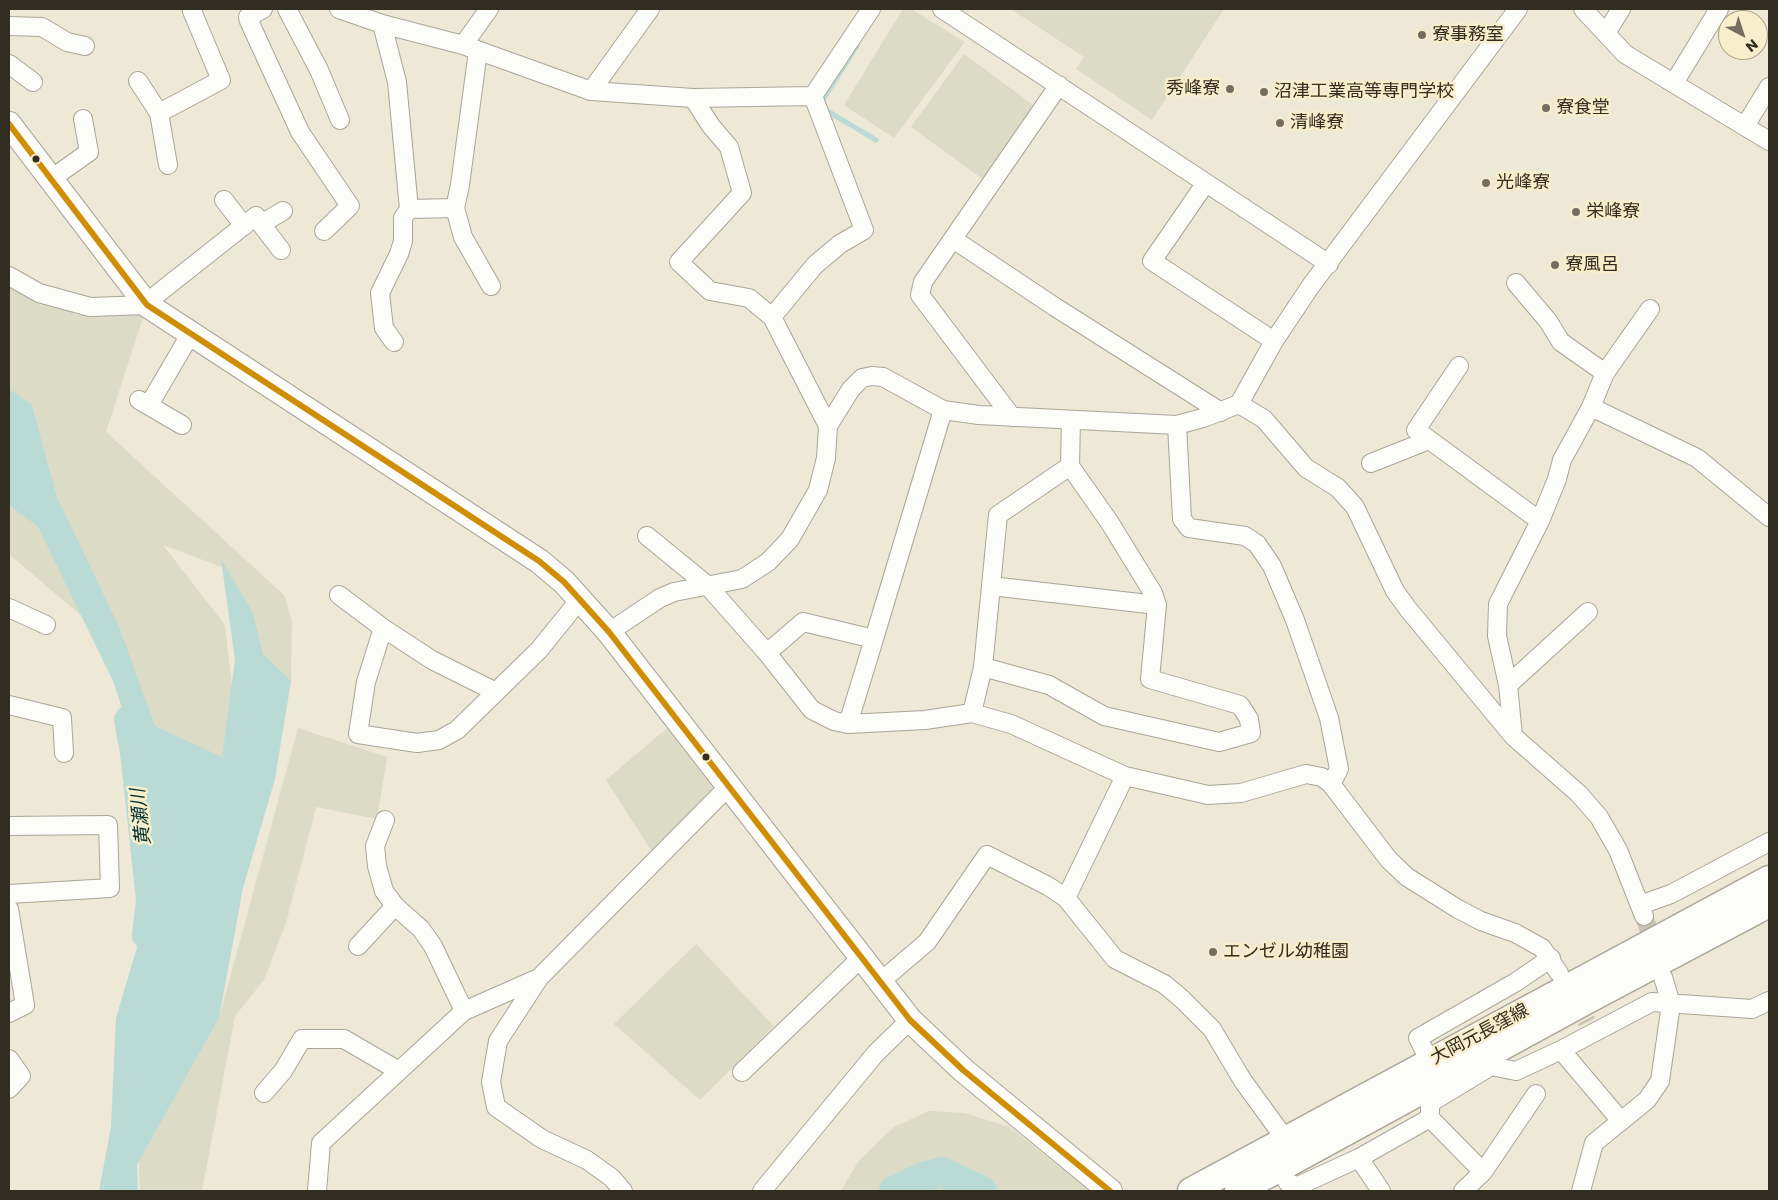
<!DOCTYPE html>
<html>
<head>
<meta charset="utf-8">
<style>
	body { margin:0 }
	#map { position:relative; width:1778px; height:1200px; overflow:hidden; background:#eee8d6; font-family:Poppins,sans-serif }
	canvas { display:block }
	.frame { position:absolute; inset:0; border:10px solid #312d20; pointer-events:none }
	.north { position:absolute; left:1718px; top:10px; width:50px; height:50px; box-sizing:border-box; background:#f8eecc; border:1px solid #a8a187; border-radius:50%; rotate:140deg; font-size:14px; font-weight:700; line-height:20px; text-align:center; color:#312d20 }
	.north::after { content:''; display:block; margin:auto; width:18px; height:22px; background:#736e60; clip-path:polygon(50% 0,100% 100%,50% 72%,0 100%) }
</style>
</head>
<body>
<div id="map">
<canvas width="1778" height="1200"></canvas>
<div class="frame"></div>
<div class="north">N</div>
</div>
<script>
const ctx = document.querySelector('canvas').getContext('2d');
ctx.lineJoin = 'round';
function fillPath(path, color) {
  ctx.fillStyle = color;
  ctx.fill(path, 'evenodd');
}
function poly(rows) {
  const path = new Path2D();
  for (const r of rows) {
    path.moveTo(r[0], r[1]);
    for (let i = 2; i < r.length; i += 2) path.lineTo(r[i], r[i + 1]);
  }
  return path;
}
function trace(path, color, width, dash) {
  ctx.strokeStyle = color;
  ctx.lineWidth = width;
  ctx.lineCap = dash ? 'butt' : 'round';
  ctx.setLineDash(dash || []);
  ctx.stroke(path);
}
function label(font, color, halo, rows, align = 'center') {
  ctx.font = font + ' Poppins,"Noto Sans JP",sans-serif';
  ctx.lineWidth = 5;
  ctx.setLineDash([]);
  ctx.textBaseline = 'middle';
  ctx.strokeStyle = halo;
  ctx.fillStyle = color;
  for (const [text, x, y, turn = 0] of rows) {
    ctx.save();
    ctx.translate(x, y);
    ctx.rotate((+turn || 0) * Math.PI / 180);
    ctx.textAlign = isNaN(turn) ? turn : align;
    if (halo) ctx.strokeText(text, 0, 0);
    ctx.fillText(text, 0, 0);
    ctx.restore();
  }
}
const green = poly([
	[903,9,911,9,965,42,894,138,844,105],
	[1011,9,1224,9,1152,120,1076,69,1084,57],
	[964,54,1036,107,984,180,911,127],
	[9,273,76,315,144,314,106,432,284,595,292,621,291,681,259,661,227,569,163,545,225,625,232,687,222,758,155,726,57,497,32,404,9,389],
	[9,505,38,527,84,618,9,554],
	[298,728,387,757,377,819,316,807,286,923,264,980,235,1016,202,1191,140,1191,139,1161,219,1018],
	[667,728,715,790,653,853,606,780],
	[696,944,774,1026,700,1100,614,1024],
	[929,1111,965,1113,1009,1127,1090,1191,841,1191,858,1162,894,1127]
]);
const water = poly([
	[9,389,32,404,57,497,119,627,155,726,222,757,235,660,221,559,253,613,263,654,291,681,275,779,243,888,219,1018,137,1165,138,1191,99,1191,111,1127,116,1018,151,900,135,752,114,683,38,527,9,505]
]);
const stream = poly([
	[857,46,819,106,876,140]
]);
const river = poly([
	[129,720,135,752,151,900,147,935],
	[894,1191,923,1177,942,1172,982,1191]
]);
const streetTunnel = poly([
	[1644,916,1656,952],
	[1573,996,1587,1022]
]);
const street = poly([
	[263,9,248,17,249,21,300,132,350,206,324,231],
	[287,9,319,70,340,120],
	[339,9,382,24,463,45,591,91,693,98,813,96,871,9],
	[942,9,1329,264],
	[1583,9,1625,54,1769,141],
	[382,24,397,82,409,209,403,218,403,241,399,254,380,293,384,328,394,342],
	[9,26,42,27,67,42,85,46],
	[1606,33,1621,9],
	[463,45,489,9],
	[9,64,33,82],
	[138,81,159,113,168,165],
	[1674,83,1719,9],
	[591,91,650,9],
	[693,98,711,126,729,147,742,193,679,262,710,291,749,298,772,317,828,426],
	[159,113,221,80,192,11,193,9],
	[1745,126,1769,87],
	[51,179,89,152,83,119],
	[1205,184,1152,261,1274,341],
	[224,200,244,226],
	[455,208,460,185,478,51],
	[409,209,455,208,463,237,491,286],
	[261,224,281,250],
	[953,239,1055,307,1221,412],
	[9,276,39,293,90,307,147,305],
	[1516,283,1548,321,1561,342,1605,373],
	[146,303,256,216,261,224,283,211],
	[772,317,815,265,840,244,864,230,813,96],
	[1459,366,1416,430,1540,521],
	[139,400,182,425],
	[1239,404,1264,419,1306,468,1338,488,1355,507,1395,591,1408,609,1513,736,1579,794,1599,817,1618,850,1644,916],
	[149,405,191,333],
	[1591,407,1697,458,1769,517],
	[1012,417,920,295,923,282,1059,85],
	[1177,425,1182,519,1189,528,1245,536,1257,544,1272,566,1295,620,1329,718,1339,769,1331,784],
	[1371,463,1429,440],
	[647,536,707,585,767,653,812,710,834,721,848,724,925,720,972,713,1011,724,1125,776,1208,795,1241,793,1306,774,1322,777,1331,784,1389,860,1407,877,1458,909,1481,921,1515,933,1542,948,1559,973],
	[991,586,1157,605],
	[339,595,383,628,432,660,496,692],
	[9,608,46,625],
	[383,628,366,682,358,734,417,743,439,740,457,730,539,650,581,598],
	[609,632,660,598,674,592,742,579,768,562,790,539,818,490,826,458,828,426,851,389,862,378,872,376,883,377,943,410,979,415,1177,425,1203,418,1239,404,1274,341,1310,287,1518,9],
	[767,653,803,622,874,639,943,410],
	[983,667,1049,685,1104,716,1219,742,1251,733,1249,719,1240,705,1150,679,1157,605,1153,593,1110,523,1070,466,1071,420],
	[1508,685,1588,612],
	[9,705,62,718,64,753],
	[972,713,983,667,998,515,1070,466],
	[848,724,874,639],
	[1513,736,1508,685,1497,636,1498,604,1540,521,1557,479,1562,460,1591,407,1605,373,1650,309],
	[385,820,375,846,377,866,384,891,395,906,421,929,433,946,464,1011],
	[9,826,108,825,110,888,9,894],
	[1066,898,1125,776],
	[1640,905,1671,894,1769,842],
	[9,909,25,1005,9,1013],
	[358,946,395,906],
	[880,982,927,942,987,855,1048,886,1066,898,1115,959,1164,984,1182,999,1212,1029,1243,1081,1286,1140],
	[1561,1050,1652,1002,1752,1009,1769,1001],
	[9,1059,21,1076,9,1089],
	[1430,1062,1418,1038,1516,982,1551,958],
	[742,1072,861,958],
	[264,1093,283,1071,302,1039,344,1039,399,1071],
	[1430,1118,1483,1172],
	[1359,1158,1381,1191],
	[1280,1168,1288,1183,1298,1186,1359,1158,1430,1118,1430,1103,1491,1066,1516,1071,1561,1050,1621,1121],
	[317,1191,321,1143,464,1011,539,978],
	[623,1191,612,1178,587,1160,542,1139,496,1107,491,1082,498,1041,539,978,729,786],
	[762,1191,876,1053,910,1020],
	[1463,1191,1483,1172,1536,1094],
	[1581,1191,1594,1143,1647,1100,1660,1081,1671,1004,1663,977]
]);
const secondary = poly([
	[9,124,147,305,539,561,564,582,609,632,910,1020,963,1070,1110,1191]
]);
const primary = poly([
	[1191,1191,1769,879],
	[1238,1191,1584,1002,1769,904]
]);
const bus1 = poly([
	[9,124,147,305,539,561,564,582,609,632,910,1020,963,1070,1110,1191]
]);
const markers = [
	[1422,35,5,"#736e60"],
	[1230,89,5,"#736e60"],
	[1264,92,5,"#736e60"],
	[1546,108,5,"#736e60"],
	[1280,123,5,"#736e60"],
	[36,159,4.5,"#312d20"],
	[1486,183,5,"#736e60"],
	[1576,212,5,"#736e60"],
	[1555,265,5,"#736e60"],
	[706,757,4.5,"#312d20"],
	[1213,952,5,"#736e60"]
];
const poiNames = [
	["寮事務室",1432,35],
	["秀峰寮",1220,89,"right"],
	["沼津工業高等専門学校",1274,92],
	["寮食堂",1556,108],
	["清峰寮",1290,123],
	["光峰寮",1496,183],
	["栄峰寮",1586,212],
	["寮風呂",1565,265],
	["エンゼル幼稚園",1223,952]
];
const streetNames = [
	["大岡元長窪線",1480,1035,-28]
];
const waterNames = [
	["黄瀬川",142,817,-96]
];
fillPath(green, '#dbdbc6');
fillPath(water, '#badad5');
trace(stream, '#badad5', 5);
trace(river, '#badad5', 30);
trace(streetTunnel, '#c8c3b2', 18, [18, 9]);
trace(street, '#a9a597', 20);
trace(secondary, '#a9a597', 26);
trace(primary, '#a9a597', 29);
trace(street, '#fcfcf9', 18);
trace(secondary, '#fcfcf9', 24);
trace(primary, '#fcfcf9', 26);
trace(bus1, '#cf8e06', 6);
for (const [x, y, r, color] of markers) {
  const dot = new Path2D();
  dot.arc(x, y, r, 0, 2 * Math.PI);
  ctx.fillStyle = color;
  ctx.fill(dot);
  trace(dot, '#f8eecc', 2);
}
label('18px', '#312d20', '#f8eecc', poiNames, 'left');
label('18px', '#312d20', '#f8eecc', streetNames);
label('italic 19px', '#043536', '#f8eecc', waterNames);
</script>
</body>
</html>
